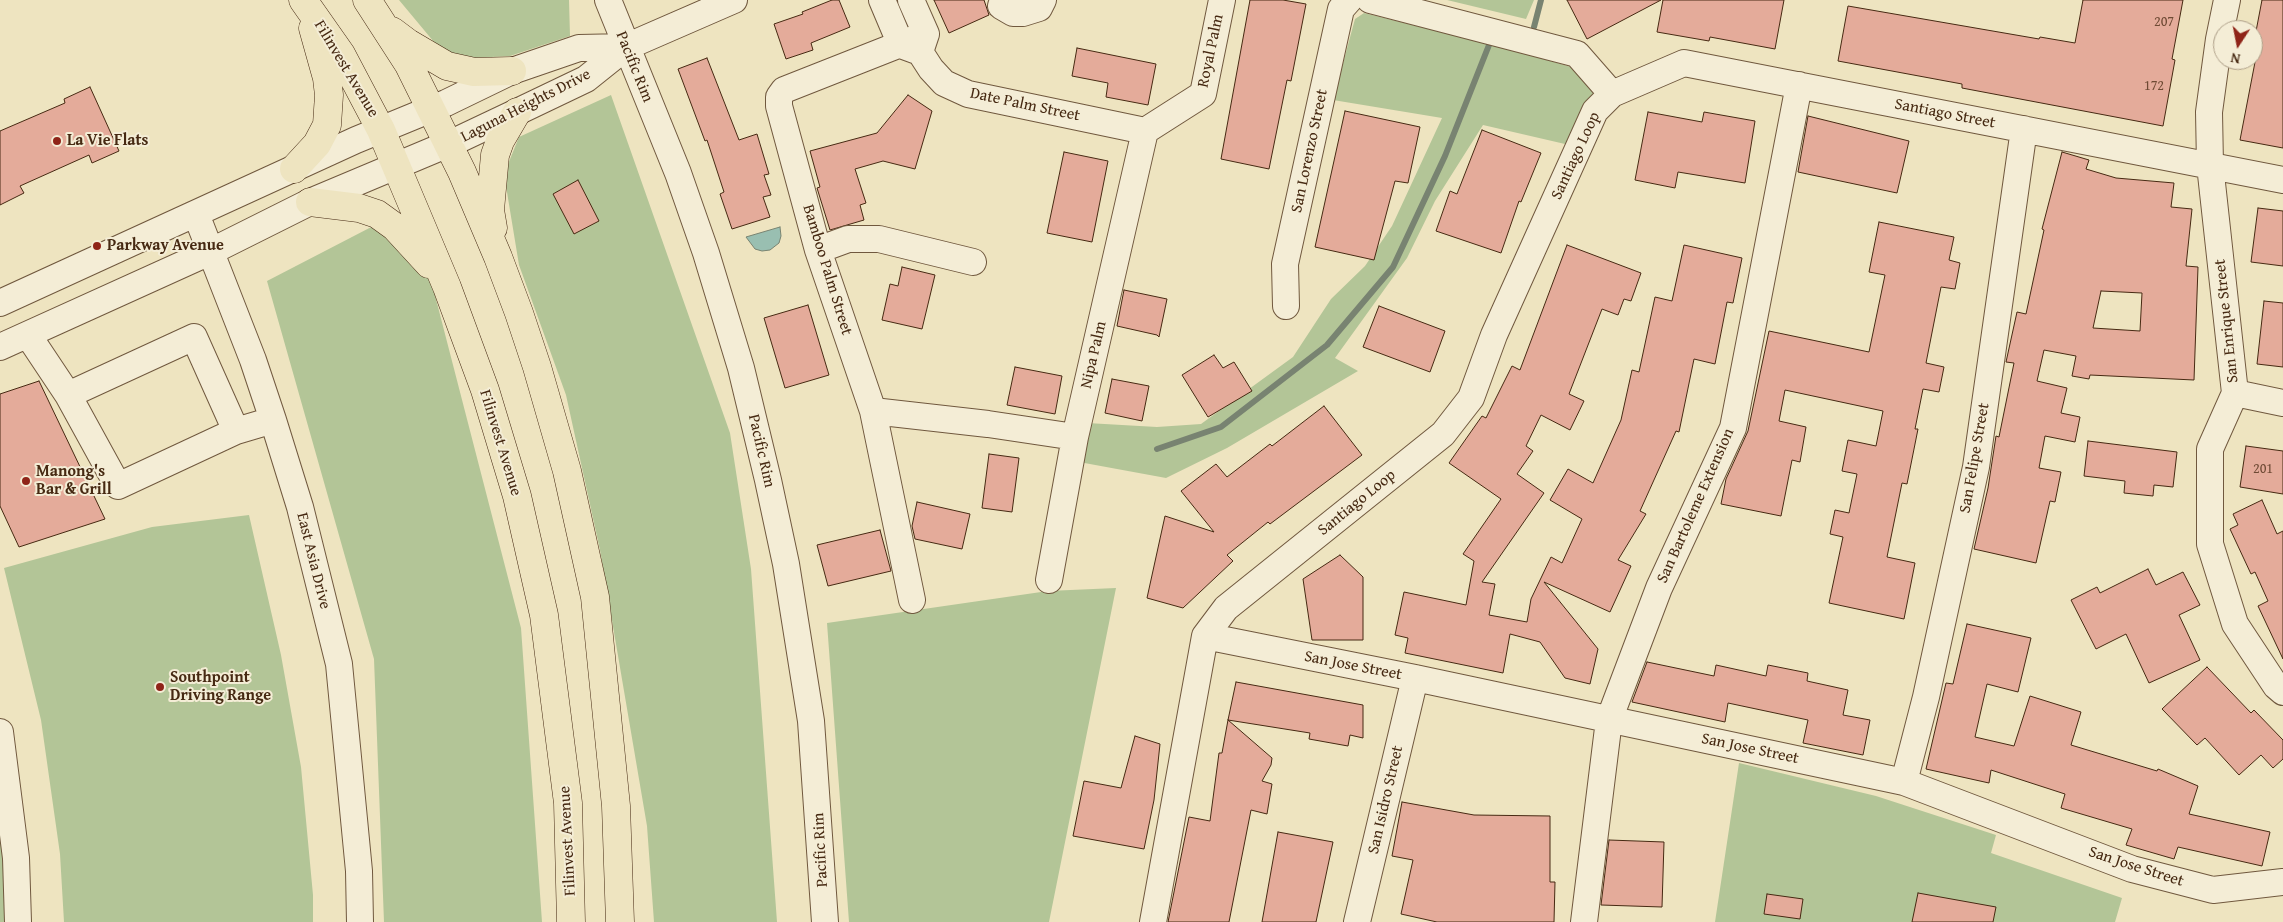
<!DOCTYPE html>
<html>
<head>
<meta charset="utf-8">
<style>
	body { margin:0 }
	#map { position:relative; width:2283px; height:922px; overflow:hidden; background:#eee4c0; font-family:"Gentium Book Plus",serif }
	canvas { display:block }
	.north { position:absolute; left:2213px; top:20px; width:50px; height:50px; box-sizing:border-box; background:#f4edd6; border:1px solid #ae9f88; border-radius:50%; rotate:191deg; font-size:14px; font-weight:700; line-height:20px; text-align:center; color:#462912 }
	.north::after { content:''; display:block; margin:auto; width:18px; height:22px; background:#8f2418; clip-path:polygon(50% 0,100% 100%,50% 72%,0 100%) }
</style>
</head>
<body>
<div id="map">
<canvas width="2283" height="922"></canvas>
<div class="north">N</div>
</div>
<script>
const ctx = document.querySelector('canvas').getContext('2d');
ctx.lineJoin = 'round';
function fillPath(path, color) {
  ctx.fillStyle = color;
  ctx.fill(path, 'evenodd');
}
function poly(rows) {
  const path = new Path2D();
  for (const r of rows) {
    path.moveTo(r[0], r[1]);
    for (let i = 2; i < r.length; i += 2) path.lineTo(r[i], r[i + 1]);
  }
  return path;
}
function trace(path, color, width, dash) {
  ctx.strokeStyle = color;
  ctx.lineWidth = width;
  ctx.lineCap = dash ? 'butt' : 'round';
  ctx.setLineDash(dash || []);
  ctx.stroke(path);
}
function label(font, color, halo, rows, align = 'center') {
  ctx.font = font + ' "Gentium Book Plus",serif';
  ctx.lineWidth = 4;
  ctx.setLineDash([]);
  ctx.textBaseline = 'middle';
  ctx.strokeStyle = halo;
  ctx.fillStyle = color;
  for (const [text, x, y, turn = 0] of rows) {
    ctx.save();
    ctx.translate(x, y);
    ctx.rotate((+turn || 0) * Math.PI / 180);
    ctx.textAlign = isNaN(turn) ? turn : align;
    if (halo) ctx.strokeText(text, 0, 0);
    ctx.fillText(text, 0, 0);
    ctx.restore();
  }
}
const green = poly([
	[399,0,569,0,570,36,510,56,455,59,439,48],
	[1447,0,1534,0,1526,19],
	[1364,13,1509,49,1571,67,1597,91,1565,144,1483,125,1435,201,1407,258,1335,358,1358,371,1227,448,1166,478,1079,462,1087,423,1157,427,1201,424,1293,357,1331,299,1365,266,1392,226,1442,118,1333,100,1355,19],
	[611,95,730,433,751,569,777,922,654,922,647,826,600,550,566,395,519,265,504,174,519,137],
	[379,223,430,276,521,628,542,922,384,922,374,659,267,281],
	[249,515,281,655,301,767,313,895,313,922,64,922,60,854,41,720,4,568,152,527],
	[1116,588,1049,922,849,922,827,623,1048,591],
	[1739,763,1876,796,1996,835,1991,853,2122,898,2115,922,1715,922],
	[0,806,11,922,0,922]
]);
const water = poly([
	[780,227,781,236,779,243,770,250,762,251,755,249,746,237,780,227]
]);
const stream = poly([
	[1534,27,1541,0],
	[1157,449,1221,427,1327,345,1393,267,1445,156,1489,45]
]);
const building = poly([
	[832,0,839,0,850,27,811,43,813,50,786,59,774,24,803,14,802,12,832,0],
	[934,0,984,0,989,15,949,33,934,0],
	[1250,0,1283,0,1306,4,1291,81,1287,80,1269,169,1221,159,1250,0],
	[1567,0,1661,0,1587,39,1567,0],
	[1663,0,1784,0,1775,49,1710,37,1709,41,1657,32,1663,0],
	[2083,0,2183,0,2172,59,2175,60,2163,126,1962,88,1962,84,1838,61,1848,6,2039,39,2040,37,2075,43,2083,0],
	[2262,0,2283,0,2283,148,2240,140,2256,57,2253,57,2253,47,2262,0],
	[1077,48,1156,64,1148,105,1106,97,1108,83,1072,76,1077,48],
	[707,58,739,140,757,134,769,174,764,175,771,195,763,197,770,217,732,229,720,194,724,192,707,140,705,141,678,69,707,58],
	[90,87,119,151,92,163,89,155,20,186,24,193,0,205,0,131,65,103,64,99,90,87],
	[908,95,932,111,915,169,883,161,855,169,866,203,860,205,864,220,830,230,817,188,820,187,810,151,877,133,908,95],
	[1345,111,1420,127,1408,183,1395,181,1374,260,1315,247,1345,111],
	[1648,112,1702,122,1704,112,1755,121,1745,183,1678,172,1675,188,1635,180,1648,112],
	[1808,116,1909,141,1897,193,1798,172,1808,116],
	[1482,130,1541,153,1521,202,1519,201,1501,253,1436,231,1450,191,1457,194,1482,130],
	[1064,152,1108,161,1092,242,1047,233,1064,152],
	[2062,152,2089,160,2086,169,2116,178,2174,183,2171,207,2192,209,2186,266,2198,267,2194,380,2090,375,2089,379,2072,376,2076,356,2044,350,2037,381,2067,388,2061,413,2080,417,2075,442,2045,436,2039,468,2061,472,2055,502,2050,501,2036,563,1974,549,1988,488,1996,436,1999,437,2014,363,2006,362,2017,312,2026,314,2044,230,2042,229,2062,152],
	[2101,291,2142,293,2140,331,2093,328,2101,291],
	[578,180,599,221,574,234,553,194,578,180],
	[2258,208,2283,211,2283,266,2251,262,2258,208],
	[1879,222,1954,237,1949,260,1960,263,1955,289,1941,287,1926,363,1944,367,1939,392,1923,389,1915,429,1918,429,1907,484,1902,483,1887,557,1915,563,1904,619,1829,603,1843,537,1830,534,1835,510,1849,513,1857,474,1842,471,1848,440,1876,446,1883,411,1785,390,1779,421,1806,427,1800,462,1792,460,1781,516,1721,504,1726,479,1748,431,1769,331,1869,352,1885,275,1869,272,1879,222],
	[1567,245,1641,273,1631,301,1624,299,1618,315,1602,309,1569,394,1584,401,1570,430,1541,415,1526,446,1533,451,1517,474,1544,493,1482,582,1495,584,1489,615,1527,622,1531,599,1551,557,1562,563,1582,519,1550,500,1568,469,1593,483,1621,420,1632,370,1639,372,1655,297,1672,301,1684,245,1742,258,1733,303,1727,302,1715,364,1694,359,1679,432,1676,431,1640,511,1646,514,1618,560,1631,566,1610,612,1544,582,1598,649,1590,684,1565,678,1540,642,1510,634,1503,673,1405,653,1408,638,1395,635,1404,592,1466,605,1474,561,1463,554,1501,499,1449,463,1482,416,1486,418,1512,366,1520,370,1567,245],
	[902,267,935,275,922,329,882,320,890,284,898,286,902,267],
	[1124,290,1167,299,1159,337,1157,335,1117,326,1124,290],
	[2264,301,2283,303,2283,367,2257,364,2264,301],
	[808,305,829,375,785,388,764,318,808,305],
	[1379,306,1445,331,1430,372,1363,347,1379,306],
	[1214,355,1223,368,1234,362,1252,391,1208,417,1182,375,1214,355],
	[1015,367,1062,376,1055,414,1007,405,1015,367],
	[1112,379,1149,386,1142,421,1105,413,1112,379],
	[39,381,105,519,19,547,0,506,0,394,39,381],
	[1324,406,1362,455,1270,524,1268,522,1227,555,1233,561,1183,608,1147,598,1165,516,1214,532,1181,491,1216,464,1227,477,1270,444,1272,446,1324,406],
	[2088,441,2177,452,2173,487,2154,485,2153,496,2124,493,2125,481,2084,476,2088,441],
	[2246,446,2283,451,2283,494,2240,487,2246,446],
	[989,454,1019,458,1012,512,982,508,989,454],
	[2262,500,2277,534,2283,531,2283,659,2258,606,2268,601,2255,572,2251,574,2230,529,2238,525,2233,514,2262,500],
	[917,502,970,514,962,549,915,539,912,526,917,502],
	[880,530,891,571,828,586,817,545,880,530],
	[1340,555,1363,577,1363,640,1312,640,1303,579,1340,555],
	[2148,569,2156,585,2183,572,2200,605,2179,615,2200,660,2149,683,2126,634,2096,649,2071,600,2097,587,2100,593,2148,569],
	[1967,624,2031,638,2018,692,1987,684,1975,737,2014,746,2030,696,2081,712,2071,745,2157,771,2158,769,2198,786,2189,814,2270,832,2262,866,2178,847,2174,859,2126,845,2132,829,2061,808,2065,794,1991,770,1989,783,1926,769,1946,683,1953,684,1967,624],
	[1647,662,1714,676,1716,665,1766,676,1768,665,1808,673,1807,681,1848,690,1843,715,1870,720,1863,755,1803,743,1808,720,1728,703,1725,722,1632,702,1647,662],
	[2207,667,2251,713,2254,710,2283,740,2283,759,2273,768,2261,755,2239,775,2205,738,2197,745,2162,709,2207,667],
	[1236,682,1363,705,1363,738,1350,735,1348,746,1309,739,1310,733,1228,720,1236,682],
	[1228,720,1272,758,1271,765,1262,781,1272,784,1267,814,1251,810,1229,922,1168,922,1189,817,1210,821,1219,753,1222,753,1228,720],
	[1135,736,1160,744,1154,800,1144,849,1073,836,1084,781,1121,788,1135,736],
	[1402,802,1474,815,1550,816,1550,882,1555,882,1554,922,1437,922,1401,914,1413,860,1392,856,1402,802],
	[1278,832,1333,842,1316,922,1262,922,1278,832],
	[1609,840,1664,842,1662,907,1601,905,1609,840],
	[1918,893,1996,907,1993,922,1912,922,1918,893],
	[1767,894,1803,899,1800,919,1764,914,1767,894]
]);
const minor = poly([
	[608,0,678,173,706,253,741,368,768,480,786,564,811,721,825,922],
	[882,0,901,45,920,52,931,69,944,83,968,94,1145,131],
	[911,0,926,34,921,49],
	[1003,0,1001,6,1013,13,1023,13,1039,8,1043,0],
	[1370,0,1577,54,1612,94],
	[2227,0,2219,39,2209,112,2210,165,2235,393,2210,449,2210,544,2235,624,2276,686,2283,692],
	[1145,131,1203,94,1222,0],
	[196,214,253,360,273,420,300,507,339,664,359,871,360,922],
	[818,250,848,239,879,239,973,262],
	[0,303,356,140,446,103,512,71,579,48,626,47],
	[1286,306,1285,264,1341,9,1349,0],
	[28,335,68,395,118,486,236,431,273,420],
	[0,347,212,251,310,202,460,139,517,112,586,79,626,47,734,0],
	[2235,393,2283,403],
	[68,395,194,337,236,431],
	[873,411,988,424,1075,437],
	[1049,580,1075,437,1145,131],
	[912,600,873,411,818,250,779,106,779,97,784,90,926,34],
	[1205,636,1415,678,1904,782,2132,869,2213,890,2283,882],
	[0,732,16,858,18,922],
	[1904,782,1926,697,1976,467,2024,129],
	[1153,922,1205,636,1226,608,1443,434,1471,398,1494,335,1595,111,1612,94,1684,63,2283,180],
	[1357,922,1415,678],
	[1584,922,1609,720,1659,588,1733,428,1799,85]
]);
const major = poly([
	[303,0,341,54,381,130,447,287,485,390,517,496,544,615,568,803,571,922],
	[367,0,409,65,462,172,498,257,519,313,537,367,567,471,595,597,616,806,620,922],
	[392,31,408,43,447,66,474,72,512,71],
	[294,169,317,144,327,125,329,95,327,78,313,28],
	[310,202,359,208,377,214,395,227,429,264],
	[493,228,490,210,495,155,500,141,517,112]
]);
const markers = [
	[57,141,5,"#8f2418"],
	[97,246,5,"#8f2418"],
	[26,481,5,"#8f2418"],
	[160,687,5,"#8f2418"]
];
const numberNames = [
	["207",2164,22],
	["172",2154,86],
	["201",2263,469]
];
const streetNames = [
	["Royal Palm",1211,51,-78],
	["Pacific Rim",634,67,68],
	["Filinvest Avenue",346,69,59],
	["Date Palm Street",1025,105,12],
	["Laguna Heights Drive",526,106,-27],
	["Santiago Street",1945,114,11],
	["San Lorenzo Street",1310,151,-78],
	["Santiago Loop",1576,156,-65],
	["Bamboo Palm Street",827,270,73],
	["San Enrique Street",2227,321,-96],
	["Nipa Palm",1094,355,-77],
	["Filinvest Avenue",500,443,73],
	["Pacific Rim",761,451,77],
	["San Felipe Street",1975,458,-80],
	["Santiago Loop",1357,503,-39],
	["San Bartoleme Extension",1696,506,-66],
	["East Asia Drive",313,561,76],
	["San Jose Street",1353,666,11],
	["San Jose Street",1750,749,12],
	["San Isidro Street",1386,800,-77],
	["Filinvest Avenue",568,841,-93],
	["Pacific Rim",821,850,-93],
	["San Jose Street",2136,867,18]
];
const poiNames = [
	["La Vie Flats",67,141],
	["Parkway Avenue",107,246],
	["Manong's",36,472],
	["Bar & Grill",36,490],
	["Southpoint",170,678],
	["Driving Range",170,696]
];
fillPath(green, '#b3c597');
fillPath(water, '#99bfb1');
trace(water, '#788371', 1);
trace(stream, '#788371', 6);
fillPath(building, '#e4ab9a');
trace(building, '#462912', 1);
trace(minor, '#70583e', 28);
trace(major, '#462912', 29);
trace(minor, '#f4edd6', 26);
trace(major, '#eee4c0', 28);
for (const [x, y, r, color] of markers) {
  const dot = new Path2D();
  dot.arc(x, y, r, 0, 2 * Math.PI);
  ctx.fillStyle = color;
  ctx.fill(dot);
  trace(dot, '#f4edd6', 2);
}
label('14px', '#6e4a34', null, numberNames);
label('16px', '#462912', '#f4edd6', streetNames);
label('bold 16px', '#462912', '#f4edd6', poiNames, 'left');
</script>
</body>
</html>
